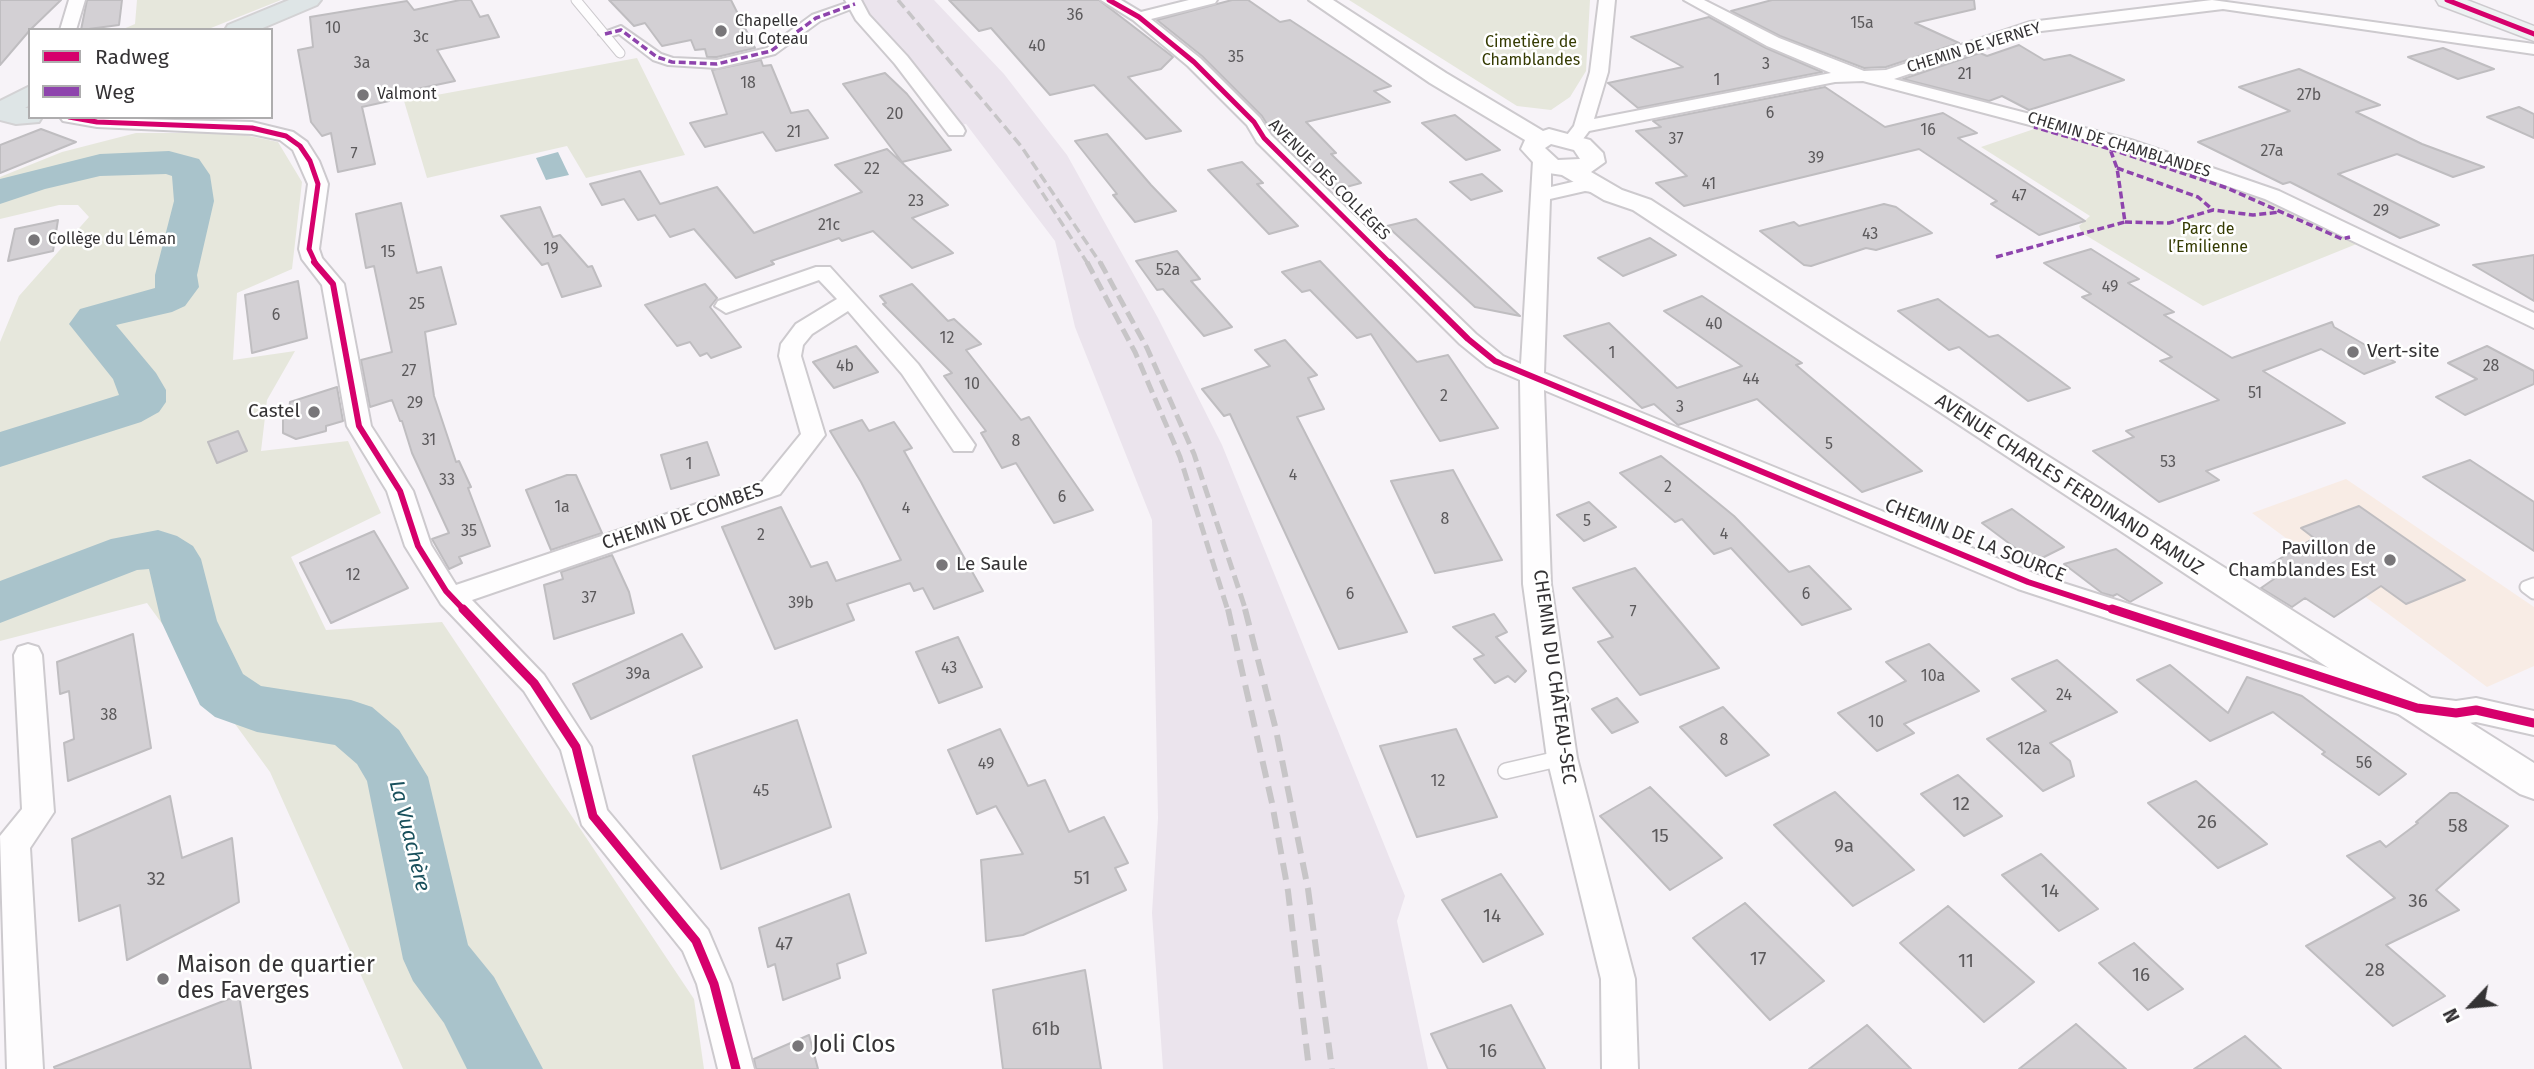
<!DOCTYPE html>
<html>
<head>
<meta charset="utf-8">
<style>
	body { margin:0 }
	#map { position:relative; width:2534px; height:1069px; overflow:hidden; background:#f7f3f8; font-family:"Fira Sans",sans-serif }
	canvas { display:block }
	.legend { position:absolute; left:28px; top:28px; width:245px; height:91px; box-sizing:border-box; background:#fff; border:2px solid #aeadae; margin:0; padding:9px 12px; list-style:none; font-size:21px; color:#343234 }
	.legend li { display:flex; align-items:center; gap:14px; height:35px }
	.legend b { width:35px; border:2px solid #aeadae }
	.north { position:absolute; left:2436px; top:971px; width:70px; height:70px; -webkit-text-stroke:5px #fff; paint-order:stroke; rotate:244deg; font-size:19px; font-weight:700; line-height:28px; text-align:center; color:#343234 }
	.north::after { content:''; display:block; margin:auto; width:24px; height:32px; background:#343234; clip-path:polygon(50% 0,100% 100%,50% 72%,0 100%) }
</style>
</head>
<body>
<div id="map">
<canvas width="2534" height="1069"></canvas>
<ul class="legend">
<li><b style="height:9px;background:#d6006c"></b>Radweg</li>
<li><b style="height:9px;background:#8e44ad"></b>Weg</li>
</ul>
<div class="north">N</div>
</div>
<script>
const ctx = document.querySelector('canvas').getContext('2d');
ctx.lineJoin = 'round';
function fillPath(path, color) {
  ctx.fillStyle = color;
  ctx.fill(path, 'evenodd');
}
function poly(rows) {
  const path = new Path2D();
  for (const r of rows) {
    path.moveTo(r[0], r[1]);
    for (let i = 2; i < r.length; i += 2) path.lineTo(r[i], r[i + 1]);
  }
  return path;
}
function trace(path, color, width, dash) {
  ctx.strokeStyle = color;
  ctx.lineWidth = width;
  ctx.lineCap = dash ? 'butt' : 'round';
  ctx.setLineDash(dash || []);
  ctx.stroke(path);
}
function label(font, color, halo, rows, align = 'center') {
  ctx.font = font + ' "Fira Sans",sans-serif';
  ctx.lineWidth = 5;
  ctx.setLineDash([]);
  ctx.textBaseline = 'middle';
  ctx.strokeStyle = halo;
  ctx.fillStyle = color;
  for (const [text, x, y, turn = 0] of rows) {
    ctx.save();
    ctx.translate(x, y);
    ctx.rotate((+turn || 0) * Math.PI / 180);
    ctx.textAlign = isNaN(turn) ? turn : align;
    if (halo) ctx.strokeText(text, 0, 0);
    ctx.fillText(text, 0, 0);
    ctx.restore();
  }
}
const built = poly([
	[853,0,934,0,1004,74,1067,155,1158,318,1222,445,1405,896,1397,921,1428,1069,1163,1069,1152,913,1158,818,1152,520,1075,327,1055,241,966,124,955,126]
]);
const education = poly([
	[2346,479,2534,607,2534,666,2487,687,2252,513]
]);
const green = poly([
	[137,0,281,0,206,30,121,30,135,24],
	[1349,0,1590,0,1586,71,1570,97,1551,110,1517,106],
	[637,58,685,155,586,178,567,146,427,178,404,101],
	[2043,126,2199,171,2262,196,2359,243,2203,306,2082,233,2079,226,2090,216,1981,147],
	[136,133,235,133,278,142,302,182,292,269,237,293,233,360,295,351,267,400,261,451,348,441,381,513,291,557,326,630,442,622,694,999,704,1069,403,1069,270,772,147,603,0,641,0,342,19,296,89,217,78,205,59,205,0,219,0,177,62,152]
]);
const water = poly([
	[558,152,569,175,546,180,536,158]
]);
const river = poly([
	[169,151,199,159,210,175,214,201,197,275,199,287,185,306,172,312,116,325,156,373,166,390,166,402,159,412,141,422,0,467,0,432,119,395,113,379,69,324,80,309,155,288,155,275,174,201,172,176,166,174,100,176,45,189,0,204,0,179,100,154,169,151],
	[158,530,177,536,193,546,201,559,217,621,243,674,261,686,351,700,372,707,399,730,428,777,468,945,494,977,543,1069,467,1069,444,1023,413,981,403,959,367,781,357,764,335,745,257,732,215,717,200,705,161,621,149,569,137,570,0,623,0,581,111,539,158,530]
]);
const building = poly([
	[0,0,61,0,30,30,0,65,0,0],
	[87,0,122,0,119,25,81,30,87,0],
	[460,0,471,0,480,17,488,15,499,37,437,50,455,81,388,95,389,101,362,107,375,164,338,172,331,133,322,136,311,122,298,50,313,47,310,17,407,1,414,10,460,0],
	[609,0,731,0,755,48,717,57,707,57,705,49,695,50,691,40,662,46,645,23,634,26,609,0],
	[949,0,1099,0,1173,57,1161,69,1128,77,1181,131,1146,139,1094,85,1050,95,991,28,979,31,949,0],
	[1232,0,1248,0,1280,22,1290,20,1391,86,1374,91,1390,102,1306,122,1336,153,1331,154,1361,183,1335,190,1270,129,1262,116,1202,56,1157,20,1232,0],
	[1772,0,1974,0,1975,9,1915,23,1959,43,1886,67,1864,68,1780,36,1731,11,1772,0],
	[1709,17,1766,48,1822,72,1638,108,1608,83,1683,67,1631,37,1709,17],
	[2019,45,2044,60,2070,55,2124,80,2029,110,2002,96,1989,101,1903,79,1980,53,1987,56,2019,45],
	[2443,48,2494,69,2458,79,2408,57,2443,48],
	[761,60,763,66,771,65,791,113,808,110,828,138,776,151,763,132,705,147,690,123,727,114,712,70,761,60],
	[2299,69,2380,105,2356,112,2422,144,2484,167,2453,177,2397,154,2338,174,2439,225,2400,238,2290,182,2283,184,2198,142,2290,111,2239,87,2299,69],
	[885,73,907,94,951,150,902,162,843,84,885,73],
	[1825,87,1885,127,1943,113,1977,133,1958,138,2085,221,2039,235,1991,204,1997,201,1919,149,1684,206,1656,183,1687,176,1636,131,1661,127,1653,121,1825,87],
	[2519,107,2534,114,2534,138,2487,117,2519,107],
	[1455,115,1500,150,1466,160,1422,123,1455,115],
	[41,129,76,142,0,173,0,145,41,129],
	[1107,134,1151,185,1176,211,1135,222,1113,195,1117,194,1075,141,1107,134],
	[887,149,948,205,912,218,953,253,912,268,873,231,842,241,839,238,771,261,774,264,736,278,694,229,670,237,655,215,638,220,624,199,602,205,590,184,640,171,660,204,717,187,754,233,862,192,835,165,887,149],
	[1242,162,1263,183,1257,184,1298,226,1269,234,1208,170,1242,162],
	[1482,174,1502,191,1471,200,1450,182,1482,174],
	[401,203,417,273,441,267,456,324,425,332,434,396,456,462,459,461,471,487,468,488,490,546,459,557,462,563,449,569,432,539,449,533,412,453,402,421,400,421,392,400,370,407,361,360,392,352,374,266,366,268,356,214,401,203],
	[1884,204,1896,207,1932,233,1876,250,1866,248,1811,266,1804,265,1760,231,1794,222,1799,226,1884,204],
	[540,207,553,237,560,235,588,267,592,266,601,286,562,297,548,263,542,265,501,216,540,207],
	[1416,219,1520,316,1475,307,1387,226,1416,219],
	[58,220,53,251,8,261,15,229,58,220],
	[1650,238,1676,255,1623,276,1598,258,1650,238],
	[2091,249,2139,279,2128,283,2174,312,2164,315,2232,358,2332,322,2334,327,2395,362,2364,374,2321,349,2263,371,2345,423,2206,471,2219,480,2159,502,2093,451,2134,437,2126,431,2219,400,2160,361,2172,357,2082,297,2091,294,2044,263,2091,249],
	[1177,251,1200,279,1191,281,1232,327,1204,336,1163,289,1157,290,1136,261,1177,251],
	[2534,255,2534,301,2473,265,2534,255],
	[1320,261,1417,362,1448,355,1498,428,1440,441,1371,334,1357,338,1310,290,1302,292,1282,272,1320,261],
	[298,281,307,338,252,353,245,295,298,281],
	[705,284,717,298,710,307,741,347,711,358,707,353,700,356,690,342,677,346,645,305,705,284],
	[912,284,948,321,954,319,981,344,966,350,1021,420,1029,417,1093,510,1054,523,1016,463,1002,468,981,433,986,431,944,376,952,373,883,304,886,303,880,296,912,284],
	[1702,296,1802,363,1796,365,1922,471,1862,492,1757,399,1678,425,1654,404,1642,408,1564,336,1609,323,1677,388,1742,366,1664,311,1702,296],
	[1938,299,1989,337,1998,335,2070,388,2028,401,1959,347,1949,350,1898,311,1938,299],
	[1285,340,1317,375,1308,378,1324,409,1297,417,1407,632,1339,649,1230,414,1224,416,1202,389,1270,366,1255,350,1285,340],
	[856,346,878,372,834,388,813,362,856,346],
	[2487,346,2534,371,2534,384,2465,415,2436,397,2477,379,2448,363,2487,346],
	[337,387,343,421,326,426,326,431,296,439,283,433,283,415,289,410,290,402,337,387],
	[862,420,869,431,894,422,912,448,904,451,983,591,934,609,923,588,914,591,910,583,847,604,854,620,775,649,722,527,781,507,811,567,827,562,836,581,901,560,861,482,830,431,862,420],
	[238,431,247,451,217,463,208,442,238,431],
	[707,442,719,475,671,489,661,455,707,442],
	[1661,456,1734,516,1789,572,1809,566,1851,609,1802,625,1731,548,1714,554,1682,519,1675,522,1620,473,1661,456],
	[2470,460,2534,502,2534,551,2423,477,2470,460],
	[1453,470,1502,560,1435,573,1391,481,1453,470],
	[567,475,576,475,602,533,551,550,526,490,567,475],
	[1589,502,1616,527,1584,541,1557,515,1589,502],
	[2359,506,2465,580,2406,604,2381,586,2334,617,2305,598,2292,607,2261,588,2274,579,2261,570,2314,538,2301,528,2359,506],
	[2012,509,2064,547,2034,562,1982,523,2012,509],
	[374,531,408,588,331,623,300,563,374,531],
	[2116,549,2162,583,2130,602,2117,594,2113,596,2102,593,2064,564,2116,549],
	[612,555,629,592,634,613,554,639,544,585,563,579,561,572,612,555],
	[1635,568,1719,668,1640,695,1598,642,1613,637,1573,588,1635,568],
	[1494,614,1507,632,1496,637,1526,671,1515,682,1508,676,1495,683,1474,659,1484,655,1453,627,1494,614],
	[133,634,151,748,68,781,64,743,74,739,69,691,60,694,57,662,133,634],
	[682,634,702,667,591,719,573,684,682,634],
	[958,637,982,687,939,703,916,652,958,637],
	[1929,644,1979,691,1904,724,1914,733,1877,751,1838,713,1906,681,1886,662,1929,644],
	[2057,660,2117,712,2050,743,2070,761,2074,776,2043,791,1987,739,2046,711,2012,679,2057,660],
	[2170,665,2228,713,2247,677,2302,696,2406,774,2379,795,2322,754,2325,752,2273,712,2210,741,2137,680,2170,665],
	[1617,698,1638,722,1612,733,1592,709,1617,698],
	[1723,707,1769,755,1726,776,1680,727,1723,707],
	[797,720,831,827,721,869,693,756,797,720],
	[1000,729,1028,786,1045,780,1069,832,1104,817,1128,863,1115,868,1126,890,1023,935,986,941,981,860,1023,854,996,806,977,814,948,750,1000,729],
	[1456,729,1497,817,1417,837,1380,746,1456,729],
	[1958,775,2002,816,1964,836,1921,794,1958,775],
	[2196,781,2267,844,2218,868,2148,803,2196,781],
	[1650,787,1722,858,1670,890,1600,816,1650,787],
	[1835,792,1914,870,1853,906,1774,825,1835,792],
	[2450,793,2457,793,2508,826,2436,890,2459,910,2386,945,2445,996,2393,1026,2306,946,2395,898,2347,856,2380,841,2386,847,2418,823,2416,822,2450,793],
	[170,796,182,858,232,838,239,902,127,960,120,905,79,921,72,839,170,796],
	[2041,854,2098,909,2059,931,2002,875,2041,854],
	[1501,874,1543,934,1483,962,1442,900,1501,874],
	[849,894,866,953,837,964,840,978,783,1000,775,964,768,967,759,928,849,894],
	[1745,903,1824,981,1770,1020,1693,938,1745,903],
	[1948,906,2034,982,1984,1022,1900,943,1948,906],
	[2134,943,2183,989,2148,1010,2099,963,2134,943],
	[1085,970,1101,1069,1003,1069,993,990,1085,970],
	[239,995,251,1069,55,1069,54,1067,239,995],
	[1511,1005,1545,1069,1448,1069,1431,1034,1511,1005],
	[2076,1024,2126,1069,2019,1069,2076,1024],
	[1867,1025,1911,1069,1809,1069,1867,1025],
	[809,1035,818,1069,756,1069,754,1059,809,1035],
	[2245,1036,2281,1069,2194,1069,2245,1036]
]);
const serviceFar2 = poly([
	[576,0,620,53]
]);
const serviceFar1 = poly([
	[2534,584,2526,587,2534,593]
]);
const service = poly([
	[1506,771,1562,758]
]);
const pedestrian = poly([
	[855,0,859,2,859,6,820,21,775,54,717,68,668,65,653,60,619,34,605,38,599,34,621,26,661,54,673,58,717,60,767,48,812,15,855,0]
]);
const minor = poly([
	[69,0,85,0,76,30,60,30,69,0],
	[845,0,861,0,869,15,907,56,963,127,965,131,963,135,949,135,895,64,856,20,845,0],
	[1101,0,1121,0,1141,12,1189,0,1217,0,1215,3,1151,19,1200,58,1260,118,1271,135,1476,334,1503,356,1521,364,1533,161,1542,155,1551,161,1551,187,1585,179,1607,183,1610,187,1600,193,1585,191,1550,199,1544,373,2038,575,2417,696,2456,701,2476,698,2534,711,2534,735,2476,722,2456,725,2417,720,2018,589,1544,390,1551,584,1577,758,1635,979,1638,1069,1602,1069,1601,979,1547,758,1523,584,1520,380,1487,366,1460,344,1257,142,1247,125,1188,66,1133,20,1101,0],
	[1599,0,1615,0,1608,72,1594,119,1831,73,1767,46,1684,0,1704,0,1779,38,1864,71,1886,70,2030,22,2212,0,2534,44,2534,54,2223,9,2033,32,1894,79,2131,140,2279,191,2534,313,2534,328,2265,199,2117,148,1863,81,1835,82,1589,131,1580,143,1566,143,1564,139,1574,126,1590,72,1599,0],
	[60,117,252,122,293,132,307,142,319,161,328,184,319,249,322,258,344,284,371,426,413,491,431,545,456,585,762,482,801,434,779,356,781,344,796,324,837,299,819,280,726,313,715,306,718,301,816,267,830,267,918,364,975,445,972,451,954,451,902,374,848,311,812,334,803,345,801,356,825,435,780,494,472,600,544,675,591,747,607,810,708,930,731,984,754,1069,718,1069,697,984,683,951,582,825,561,750,524,691,441,604,405,546,387,491,347,426,322,285,302,259,299,249,308,184,293,150,280,140,252,134,97,127,63,121,60,117],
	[28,644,38,647,42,655,54,812,30,848,43,1069,7,1069,0,836,22,809,14,655,18,647,28,644]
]);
const tertiary = poly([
	[1309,0,1333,0,1446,73,1543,131,1549,129,1590,140,1603,153,1605,162,1591,172,1622,190,1651,200,2016,436,2534,763,2534,799,2520,794,1633,210,1604,200,1562,175,1542,172,1521,149,1525,140,1430,83,1309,0],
	[1551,144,1574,150,1580,159,1558,160,1545,148,1551,144]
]);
const secondary = poly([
	[2436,0,2467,0,2534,26,2534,41,2439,5,2436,0]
]);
const primary = poly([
	[289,0,321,0,317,5,258,30,225,30,228,25,289,0],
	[30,86,30,105,25,108,30,108,30,117,42,117,39,122,16,124,0,120,0,101,30,86]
]);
const railFar2 = poly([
	[898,0,1021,146,1101,264],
	[1034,180,1088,264]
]);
const railFar1 = poly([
	[1087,262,1135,352,1180,457,1228,611],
	[1100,262,1147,348,1194,454,1246,611]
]);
const rail = poly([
	[1228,609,1272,803,1288,891,1309,1069],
	[1245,609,1276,730,1308,889,1332,1069]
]);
const quiet = poly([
	[605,34,621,30,657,57,672,62,717,64,771,51,816,18,855,4],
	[2110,149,2227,188,2342,239,2350,237],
	[2117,168,2198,197,2213,210],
	[2125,222,2169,223,2213,210,2253,215,2280,212],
	[1996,257,2125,222,2117,168,2110,149,2034,127]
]);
const cyclewayFar2 = poly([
	[1109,0,1139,17,1194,62,1254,122,1264,138,1391,264],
	[2447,0,2534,34],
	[69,117,97,122,252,128,286,136,300,146,310,161,318,184,309,249,316,264]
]);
const cyclewayFar1 = poly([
	[314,262,333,284,359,426,400,491,418,546,446,591,465,611],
	[1390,262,1468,339,1495,361,2028,582,2117,611]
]);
const cycleway = poly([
	[463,609,534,683,576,747,593,816,696,941,714,984,736,1069],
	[2112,609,2417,708,2456,713,2476,710,2534,723]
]);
const markers = [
	[721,31,7,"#787679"],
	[363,95,7,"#787679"],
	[34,240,7,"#787679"],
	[2353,352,7,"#787679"],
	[314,412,7,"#787679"],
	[2390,560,7,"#787679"],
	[942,565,7,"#787679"],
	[163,979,7,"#787679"],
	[798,1046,7,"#787679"]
];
const numberNames = [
	["36",1075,16],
	["15a",1862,24],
	["10",333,29],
	["3c",421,38],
	["40",1037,47],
	["35",1236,58],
	["3a",362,64],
	["3",1766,65],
	["21",1965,75],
	["1",1717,81],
	["18",748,84],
	["27b",2309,96],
	["6",1770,114],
	["20",895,115],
	["16",1928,131],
	["21",794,133],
	["37",1676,140],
	["27a",2272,152],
	["7",354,155],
	["39",1816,159],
	["22",872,170],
	["41",1709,185],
	["47",2019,197],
	["23",916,202],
	["29",2381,212],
	["21c",829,226],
	["43",1870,235],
	["19",551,250],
	["15",388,253],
	["52a",1168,271],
	["49",2110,288],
	["25",417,305],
	["6",276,316],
	["40",1714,325],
	["12",947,339],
	["1",1612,354],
	["4b",845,367],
	["28",2491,367],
	["27",409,372],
	["44",1751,380],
	["10",972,385],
	["51",2255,394],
	["2",1444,397],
	["29",415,404],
	["3",1680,408],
	["31",429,441],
	["8",1016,442],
	["5",1829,445],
	["53",2168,463],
	["1",689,465],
	["4",1293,476],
	["33",447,481],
	["2",1668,488],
	["6",1062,498],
	["1a",562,508],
	["4",906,509],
	["8",1445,520],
	["5",1587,522],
	["35",469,532],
	["4",1724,535],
	["2",761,536],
	["12",353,576],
	["6",1350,595],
	["6",1806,595],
	["37",589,599],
	["39b",801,604],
	["7",1633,613],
	["43",949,669],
	["39a",638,675],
	["10a",1933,677],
	["24",2064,696],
	["38",109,716],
	["10",1876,723],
	["8",1724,741],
	["12a",2029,750],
	["56",2364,764],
	["49",986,765],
	["12",1438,782],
	["45",761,792]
];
const farPoinames = [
	["Chapelle",735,22],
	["du Coteau",735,40],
	["Valmont",377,95],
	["Collège du Léman",48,240]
];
const farParknames = [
	["Cimetière de",1531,43],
	["Chamblandes",1531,61],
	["Parc de",2208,230],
	["l’Emilienne",2208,248]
];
const farStreetnames = [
	["CHEMIN DE VERNEY",1974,48,-17],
	["CHEMIN DE CHAMBLANDES",2119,145,17],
	["AVENUE DES COLLÈGES",1329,180,45]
];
const poiNames = [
	["Vert-site",2367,352],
	["Castel",300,412,"right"],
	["Pavillon de",2376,549,"right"],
	["Chamblandes Est",2376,571,"right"],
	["Le Saule",956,565]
];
const streetNames = [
	["AVENUE CHARLES FERDINAND RAMUZ",2069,485,33],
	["CHEMIN DE COMBES",683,517,-19],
	["CHEMIN DE LA SOURCE",1975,541,22],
	["CHEMIN DU CHÂTEAU-SEC",1554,677,82]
];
const nearNumbernames = [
	["12",1961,805],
	["26",2207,823],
	["58",2458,827],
	["15",1660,837],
	["9a",1844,847],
	["51",1082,879],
	["32",156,880],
	["14",2050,892],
	["36",2418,902],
	["14",1492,917],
	["47",784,945],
	["17",1758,960],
	["11",1966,962],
	["28",2375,971],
	["16",2141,976],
	["61b",1046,1030],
	["16",1488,1052]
];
const waterNames = [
	["La Vuachère",409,836,76]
];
const nearPoinames = [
	["Maison de quartier",177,966],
	["des Faverges",177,992],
	["Joli Clos",812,1046]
];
fillPath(built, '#ebe4ed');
fillPath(education, '#f8ece5');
fillPath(green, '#e6e7dc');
fillPath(water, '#a9c3cb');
fillPath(river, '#a9c3cb');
fillPath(building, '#d3d0d4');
trace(building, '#bfbdc0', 2);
trace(serviceFar2, '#cdcace', 11);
trace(serviceFar1, '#cdcace', 15);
trace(service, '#cdcace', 18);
trace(pedestrian, '#cdcace', 4);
trace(minor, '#cdcace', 4);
trace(tertiary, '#cdcace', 4);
trace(secondary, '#cdcace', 3);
trace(primary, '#d3d2d4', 4);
trace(serviceFar2, '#fefdfe', 9);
trace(serviceFar1, '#fefdfe', 11);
trace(service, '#fefdfe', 15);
fillPath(pedestrian, '#fefdfe');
fillPath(minor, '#fefdfe');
fillPath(tertiary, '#fefdfe');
fillPath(secondary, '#eef1f2');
fillPath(primary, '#dee5e6');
trace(railFar2, '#c7c5c7', 3.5, [10, 5]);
trace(railFar1, '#c7c5c7', 5, [13, 6]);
trace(rail, '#c7c5c7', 6, [17, 9]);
trace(quiet, '#8e44ad', 3.5, [7, 3.5]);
trace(cyclewayFar2, '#d6006c', 5);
trace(cyclewayFar1, '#d6006c', 6);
trace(cycleway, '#d6006c', 9);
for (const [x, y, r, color] of markers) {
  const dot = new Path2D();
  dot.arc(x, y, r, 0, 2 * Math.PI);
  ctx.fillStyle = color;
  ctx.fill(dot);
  trace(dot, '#fff', 2.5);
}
label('16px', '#5c5a5c', null, numberNames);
label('16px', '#343234', '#fff', farPoinames, 'left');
label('16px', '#353b02', '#fff', farParknames);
label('16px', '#343234', '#fff', farStreetnames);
label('19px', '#343234', '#fff', poiNames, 'left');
label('19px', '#343234', '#fff', streetNames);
label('19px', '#5c5a5c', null, nearNumbernames);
label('italic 21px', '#19505c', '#fff', waterNames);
label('23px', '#343234', '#fff', nearPoinames, 'left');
</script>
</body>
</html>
